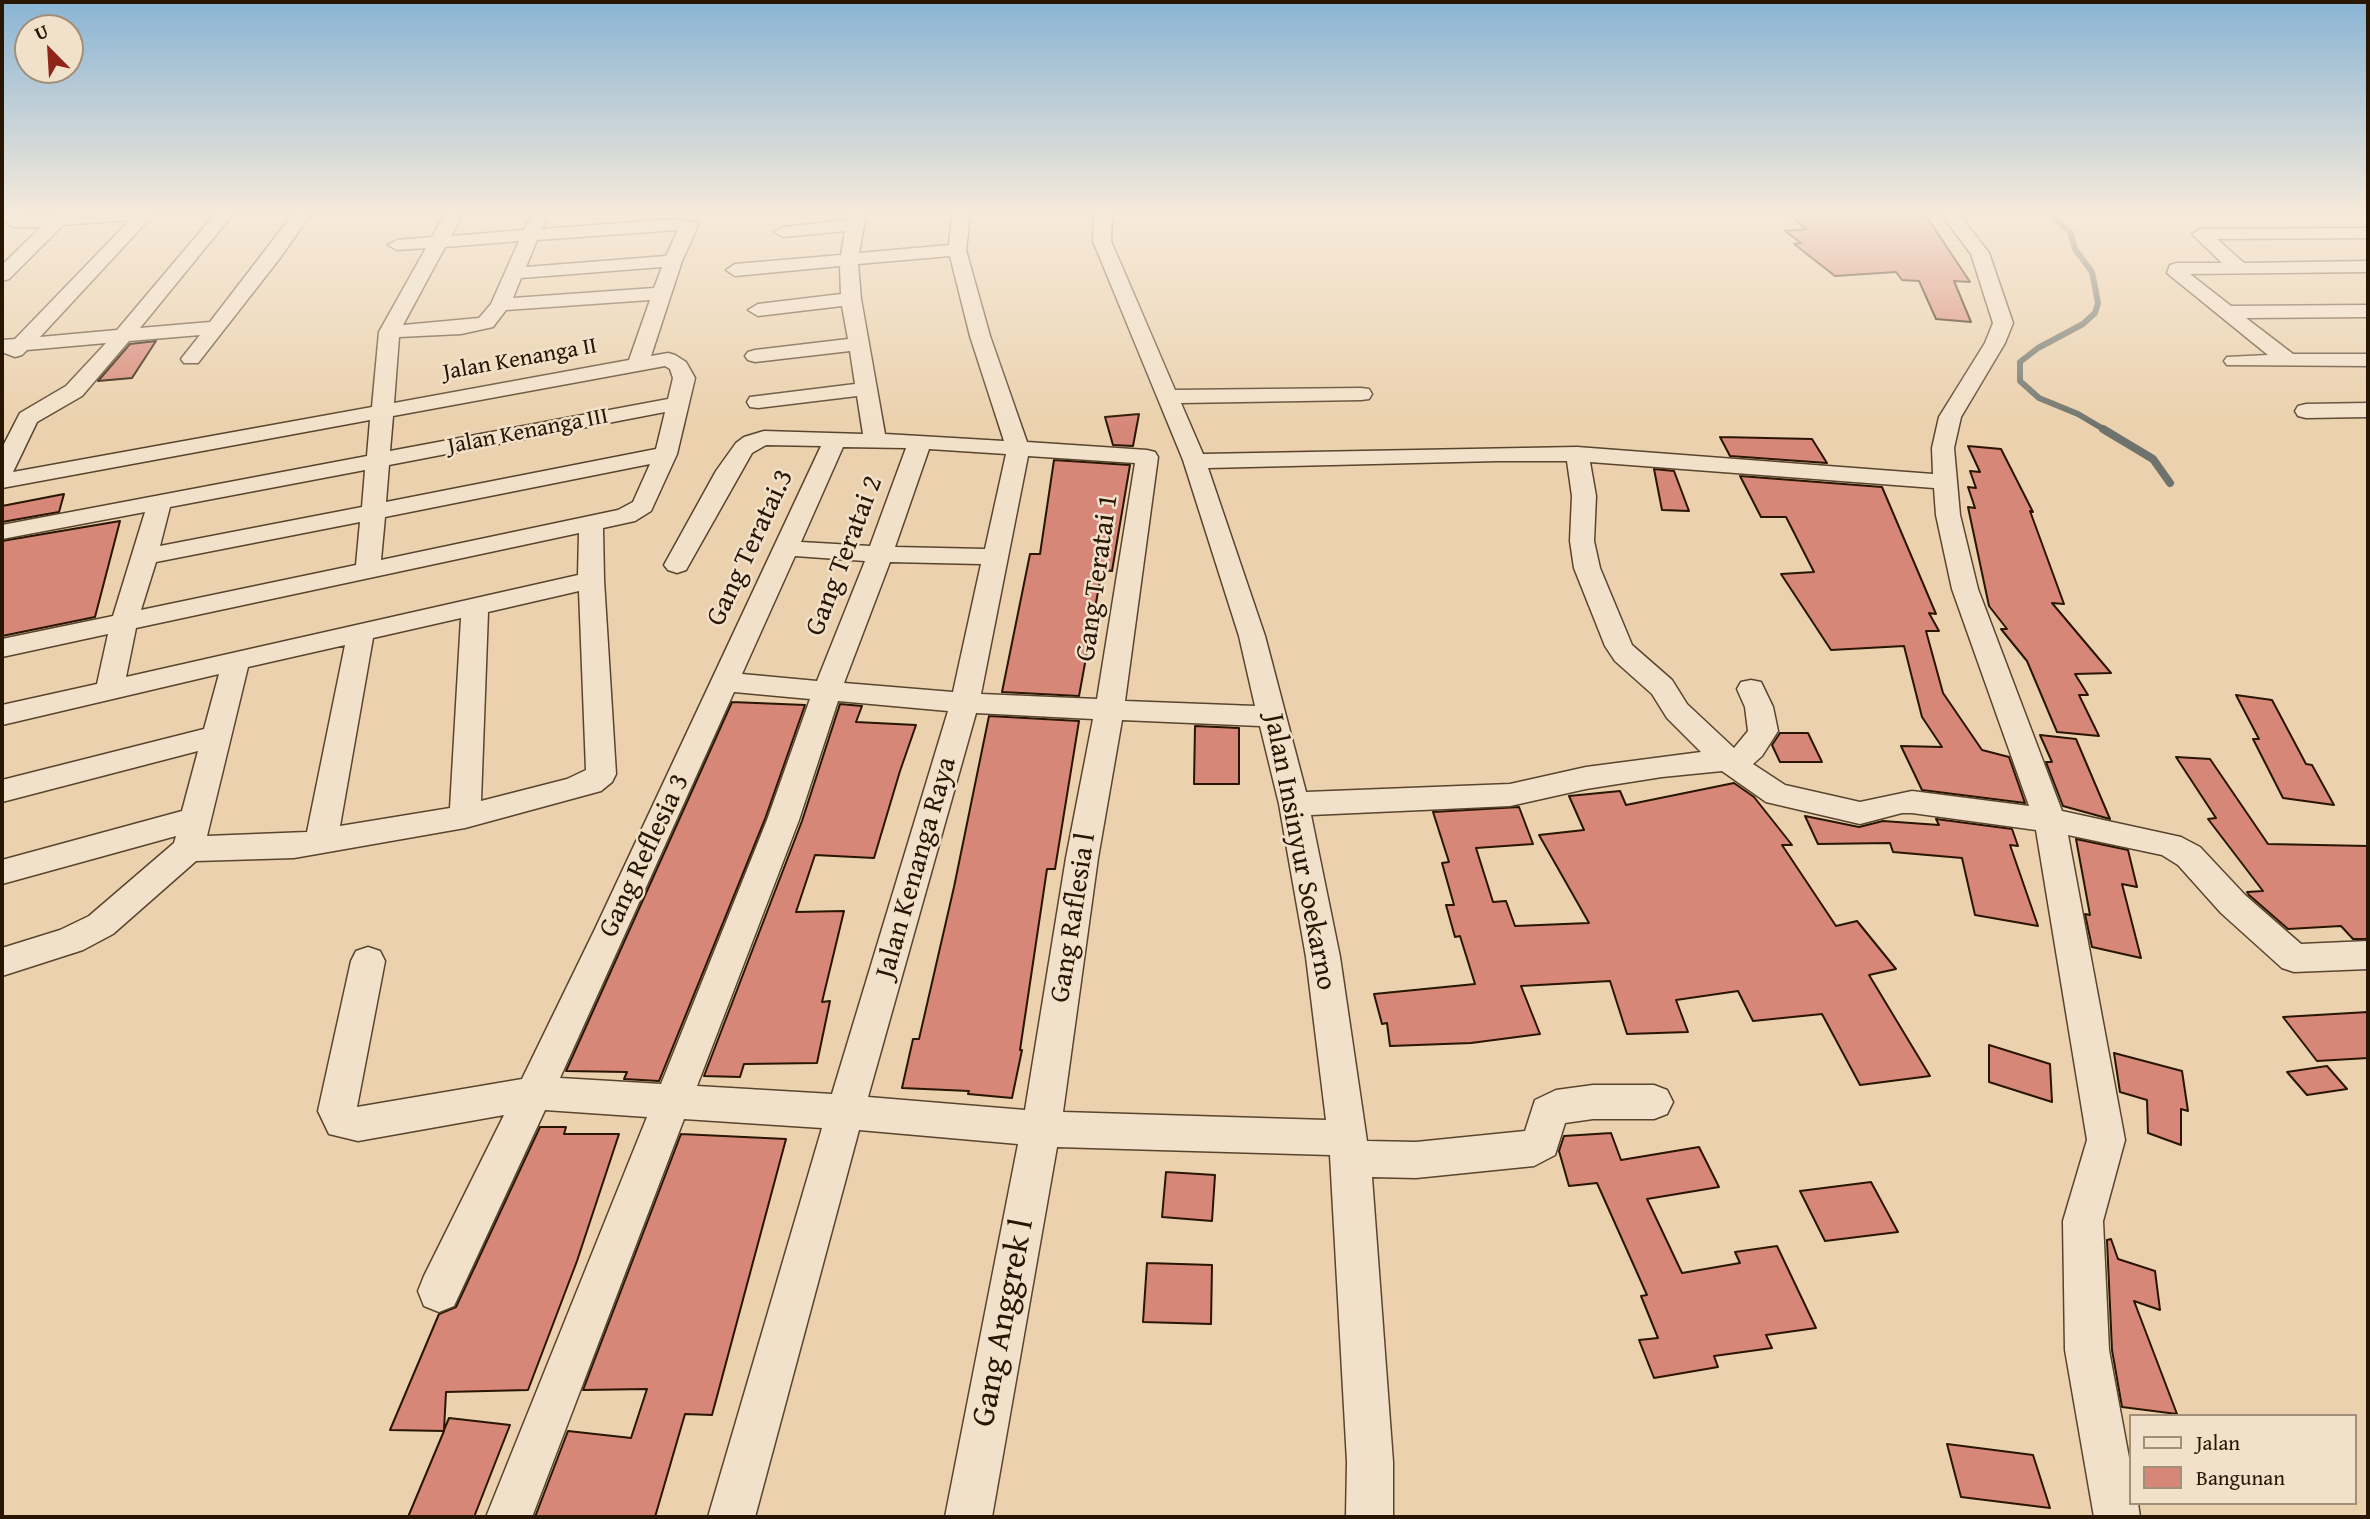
<!DOCTYPE html>
<html>
<head>
<meta charset="utf-8">
<style>
	body { margin:0 }
	#map { position:relative; width:2370px; height:1519px; overflow:hidden; background:#ebd1ad; font-family:"Gentium Book Plus",serif }
	canvas { display:block }
	.frame { position:absolute; inset:0; border:4px solid #281502; pointer-events:none }
	.legend { position:absolute; left:2129px; top:1414px; width:228px; height:91px; box-sizing:border-box; background:#f2e1ca; border:2px solid #a18f7a; margin:0; padding:9px 12px; list-style:none; font-size:21px; color:#281502 }
	.legend li { display:flex; align-items:center; gap:14px; height:35px }
	.legend b { width:35px; border:2px solid #a18f7a }
	.north { position:absolute; left:14px; top:14px; width:70px; height:70px; box-sizing:border-box; background:#f2e1ca; border:2px solid #a18f7a; border-radius:50%; rotate:336deg; font-size:19px; font-weight:700; line-height:28px; text-align:center; color:#281502 }
	.north::after { content:''; display:block; margin:auto; width:24px; height:32px; background:#8f2418; clip-path:polygon(50% 0,100% 100%,50% 72%,0 100%) }
</style>
</head>
<body>
<div id="map">
<canvas width="2370" height="1519"></canvas>
<div class="frame"></div>
<ul class="legend">
<li><b style="height:9px;background:#f2e1ca"></b>Jalan</li>
<li><b style="height:19px;background:#d78778"></b>Bangunan</li>
</ul>
<div class="north">U</div>
</div>
<script>
const ctx = document.querySelector('canvas').getContext('2d');
ctx.lineJoin = 'round';
function poly(rows) {
  const path = new Path2D();
  for (const r of rows) {
    path.moveTo(r[0], r[1]);
    for (let i = 2; i < r.length; i += 2) path.lineTo(r[i], r[i + 1]);
  }
  return path;
}
function trace(path, color, width, dash) {
  ctx.strokeStyle = color;
  ctx.lineWidth = width;
  ctx.lineCap = dash ? 'butt' : 'round';
  ctx.setLineDash(dash || []);
  ctx.stroke(path);
}
function fillPath(path, color) {
  ctx.fillStyle = color;
  ctx.fill(path, 'evenodd');
}
function label(font, color, halo, rows, align = 'center') {
  ctx.font = font + ' "Gentium Book Plus",serif';
  ctx.lineWidth = 5;
  ctx.setLineDash([]);
  ctx.textBaseline = 'middle';
  ctx.strokeStyle = halo;
  ctx.fillStyle = color;
  for (const [text, x, y, turn = 0] of rows) {
    ctx.save();
    ctx.translate(x, y);
    ctx.rotate((+turn || 0) * Math.PI / 180);
    ctx.textAlign = isNaN(turn) ? turn : align;
    if (halo) ctx.strokeText(text, 0, 0);
    ctx.fillText(text, 0, 0);
    ctx.restore();
  }
}
const streamFar1 = poly([
	[2051,214,2070,232,2075,249,2092,272,2098,303,2095,313,2083,324,2038,348,2020,362,2020,381,2039,398,2078,414,2105,430]
]);
const stream = poly([
	[2103,429,2153,459,2170,483]
]);
const building = poly([
	[1788,214,1925,214,1970,282,1954,281,1971,322,1936,319,1919,281,1902,280,1896,272,1835,276,1794,244,1801,243,1785,231,1806,229,1788,214],
	[156,341,132,378,98,381,130,344,156,341],
	[1139,414,1133,446,1113,445,1105,417,1139,414],
	[1720,437,1812,439,1827,463,1730,456,1720,437],
	[1968,446,2001,449,2033,512,2030,511,2064,604,2052,603,2111,673,2075,674,2088,695,2079,695,2099,736,2057,732,2027,661,2001,629,2007,629,1989,606,1968,507,1975,508,1968,487,1976,488,1970,471,1980,472,1968,446],
	[1054,460,1130,465,1112,571,1102,570,1079,696,1002,692,1030,554,1040,554,1054,460],
	[1654,469,1674,471,1689,511,1662,510,1654,469],
	[1740,476,1882,487,1936,614,1929,613,1939,631,1926,631,1943,693,1982,750,2009,757,2025,803,1922,790,1901,746,1942,747,1922,717,1904,646,1831,650,1781,574,1814,572,1786,517,1761,517,1740,476],
	[64,494,59,512,2,522,2,506,64,494],
	[120,521,95,617,2,636,2,541,120,521],
	[2236,695,2272,700,2306,764,2312,765,2334,805,2283,798,2253,739,2259,739,2236,695],
	[732,702,805,705,765,819,659,1081,624,1079,627,1072,566,1071,732,702],
	[840,704,862,706,856,722,916,725,900,771,874,858,815,855,796,912,844,911,822,1002,830,1001,817,1063,744,1064,740,1077,704,1076,802,821,840,704],
	[989,716,1079,721,1055,869,1047,869,1020,1050,1022,1050,1012,1098,968,1094,969,1091,902,1088,913,1039,919,1039,954,887,989,716],
	[1195,726,1239,728,1239,784,1194,784,1195,726],
	[1780,733,1808,733,1822,762,1780,762,1772,745,1780,733],
	[2040,735,2076,739,2110,819,2063,806,2046,762,2052,762,2040,735],
	[2176,757,2210,759,2268,844,2368,846,2368,939,2353,939,2341,926,2288,929,2249,895,2247,892,2263,891,2208,819,2216,818,2176,757],
	[1734,783,1754,797,1792,845,1782,845,1836,926,1857,921,1896,969,1869,975,1930,1076,1860,1085,1822,1014,1753,1021,1738,991,1676,1000,1688,1032,1627,1034,1610,981,1521,986,1540,1034,1471,1043,1390,1046,1387,1023,1382,1024,1374,994,1475,984,1460,936,1455,937,1446,905,1454,905,1442,863,1449,862,1433,812,1519,807,1533,844,1476,848,1493,902,1506,901,1515,926,1589,923,1539,835,1584,830,1569,796,1620,791,1626,805,1734,783],
	[1805,816,1859,827,1883,821,1939,825,1936,819,2012,829,2018,846,2010,845,2038,926,1975,915,1962,858,1893,852,1890,843,1818,844,1805,816],
	[2076,839,2128,850,2137,887,2122,884,2141,958,2092,947,2085,914,2090,915,2076,839],
	[2368,1012,2368,1058,2317,1061,2283,1017,2368,1012],
	[1989,1045,2050,1064,2052,1102,1989,1082,1989,1045],
	[2114,1053,2182,1071,2188,1111,2181,1109,2181,1145,2148,1133,2147,1100,2120,1092,2114,1053],
	[2327,1066,2347,1089,2307,1095,2287,1072,2327,1066],
	[540,1127,566,1127,564,1134,619,1134,577,1261,528,1390,446,1392,444,1430,449,1418,510,1425,474,1517,408,1517,444,1431,390,1430,439,1314,456,1307,540,1127],
	[1611,1133,1621,1160,1699,1147,1719,1187,1647,1199,1682,1273,1740,1263,1735,1252,1777,1246,1816,1328,1766,1335,1772,1348,1714,1356,1718,1367,1654,1378,1639,1340,1658,1338,1641,1296,1647,1295,1597,1183,1569,1186,1559,1151,1564,1136,1611,1133],
	[681,1134,786,1139,712,1415,685,1414,655,1517,535,1517,568,1431,631,1438,647,1389,583,1390,681,1134],
	[1166,1172,1215,1175,1212,1221,1162,1217,1166,1172],
	[1871,1182,1898,1232,1825,1241,1800,1191,1871,1182],
	[2111,1239,2118,1259,2155,1271,2160,1310,2134,1301,2177,1414,2122,1407,2112,1350,2107,1240,2111,1239],
	[1147,1263,1212,1265,1211,1324,1143,1322,1147,1263],
	[1947,1444,2033,1455,2050,1508,1961,1497,1947,1444]
]);
const minor = poly([
	[8,214,26,214,24,217,57,214,154,214,40,337,117,330,215,214,233,214,140,328,210,322,293,214,311,214,280,258,198,363,184,363,181,359,200,335,129,341,82,396,37,422,13,472,372,407,379,332,426,248,397,250,388,245,397,240,432,237,445,214,463,214,451,236,524,230,531,216,537,215,546,220,542,229,674,219,695,222,698,226,682,261,651,356,668,353,675,355,686,362,695,378,677,454,651,511,635,521,603,528,604,580,616,774,612,782,601,791,465,828,294,858,196,861,113,934,83,950,2,976,2,948,60,930,89,916,174,843,176,836,2,884,2,860,182,811,198,751,2,802,2,780,204,729,219,674,2,725,2,705,97,684,108,634,2,657,2,639,113,616,145,512,2,539,2,525,367,456,370,420,2,488,2,448,20,413,66,386,106,343,27,350,22,355,15,357,2,352,2,340,15,339,130,220,63,225,9,279,2,281,2,265,41,227,13,227,5,221,8,214],
	[678,230,666,256,526,267,537,240,678,230],
	[519,241,491,304,479,318,403,325,445,247,519,241],
	[662,267,654,288,513,298,521,278,662,267],
	[650,300,629,360,394,403,399,337,461,334,493,327,506,310,650,300],
	[665,366,670,369,673,378,668,399,390,451,393,416,665,366],
	[665,412,656,449,386,502,389,465,665,412],
	[650,464,633,502,618,510,381,560,385,517,650,464],
	[365,470,362,507,160,546,170,507,365,470],
	[360,522,356,565,141,610,156,562,360,522],
	[579,533,578,575,126,677,136,628,579,533],
	[579,591,586,770,567,779,481,801,488,612,579,591],
	[461,618,450,808,340,826,373,638,461,618],
	[345,645,307,832,207,836,248,667,345,645],
	[848,214,866,214,859,253,949,245,952,214,970,214,966,250,990,336,1027,442,1147,450,1155,452,1158,457,1125,701,1255,706,1239,636,1183,460,1093,241,1094,214,1112,214,1111,241,1175,390,1361,388,1369,389,1372,394,1369,399,1361,400,1181,403,1203,454,1577,447,1933,474,1932,448,1939,417,1985,343,1993,323,1971,254,1941,214,1959,214,1989,253,2013,323,2005,343,1961,417,1954,448,1960,515,1978,589,2062,811,2181,837,2200,847,2245,895,2301,944,2368,941,2368,969,2294,972,2282,968,2221,913,2178,865,2162,855,2068,835,2125,1140,2103,1221,2109,1350,2130,1463,2130,1503,2138,1503,2140,1517,2094,1517,2065,1350,2063,1221,2087,1140,2036,830,1912,813,1902,813,1860,824,1766,802,1722,771,1662,777,1586,789,1510,806,1311,815,1340,957,1367,1141,1416,1142,1525,1131,1535,1100,1556,1090,1593,1085,1654,1085,1667,1090,1673,1102,1667,1114,1654,1119,1593,1119,1565,1123,1555,1155,1534,1166,1416,1178,1372,1177,1393,1462,1393,1517,1346,1517,1347,1462,1330,1155,1057,1147,992,1517,945,1517,1018,1144,859,1130,755,1517,708,1517,822,1128,684,1119,532,1517,486,1517,647,1117,545,1110,454,1306,439,1312,424,1306,418,1291,424,1276,504,1115,358,1141,329,1134,318,1111,351,961,356,951,368,947,380,951,385,961,357,1107,522,1079,595,929,821,446,766,445,752,453,686,570,677,573,668,570,664,565,716,471,736,443,744,437,764,431,863,434,857,396,758,408,750,407,747,402,750,397,758,396,855,384,850,351,755,362,748,360,745,356,748,352,755,350,848,339,842,306,758,316,748,310,758,304,841,294,840,266,735,276,726,270,735,264,841,255,845,231,783,237,774,232,783,227,847,220,848,214],
	[950,256,970,336,1004,441,885,434,861,299,858,264,950,256],
	[843,447,906,448,870,546,801,542,843,447],
	[929,449,1006,454,985,549,895,547,929,449],
	[1028,456,1135,463,1097,699,981,694,1028,456],
	[1497,461,1567,461,1572,496,1570,541,1574,568,1605,646,1615,661,1652,694,1667,718,1701,752,1586,767,1510,784,1306,792,1265,636,1208,468,1497,461],
	[1590,462,1934,488,1936,515,1952,589,2029,806,1912,791,1860,802,1785,785,1753,764,1762,756,1778,731,1773,707,1761,682,1751,680,1741,682,1737,689,1745,707,1748,731,1734,748,1687,704,1672,680,1632,645,1600,568,1594,541,1596,496,1590,462],
	[795,556,865,561,817,681,742,674,795,556],
	[890,562,981,564,953,692,844,683,890,562],
	[734,692,810,699,767,820,661,1084,560,1078,734,692],
	[838,701,948,711,832,1094,697,1086,799,820,838,701],
	[976,713,1093,719,1066,858,1025,1110,868,1097,976,713],
	[1122,720,1260,726,1279,804,1306,957,1326,1120,1063,1112,1098,858,1122,720],
	[2368,228,2368,238,2217,239,2244,263,2368,261,2368,272,2190,274,2231,306,2368,305,2368,317,2246,318,2293,354,2368,354,2368,366,2227,365,2224,361,2227,357,2268,355,2167,273,2170,265,2177,263,2222,263,2192,234,2201,229,2368,228],
	[2368,403,2368,417,2306,418,2298,416,2295,411,2298,406,2306,404,2368,403]
]);
const farStreetnames = [
	["Jalan Kenanga II",520,360,-10],
	["Jalan Kenanga III",528,432,-11]
];
const streetNames = [
	["Gang Teratai.3",751,548,-65],
	["Gang Teratai 2",845,556,-69],
	["Gang Teratai 1",1098,578,-82],
	["Jalan Insinyur Soekarno",1299,852,79],
	["Gang Reflesia 3",645,856,-65],
	["Jalan Kenanga Raya",917,868,-74],
	["Gang Raflesia l",1074,918,-81]
];
const nearStreetnames = [
	["Gang Anggrek l",1004,1323,-79]
];
trace(streamFar1, '#6e746d', 6);
trace(stream, '#6e746d', 8);
fillPath(building, '#d78778');
trace(building, '#281502', 2);
trace(minor, '#59442d', 3);
fillPath(minor, '#f2e1ca');
const sky = ctx.createLinearGradient(0, 0, 0, 427);
sky.addColorStop(0, '#89b4d4');
sky.addColorStop(0.5, '#f6eada');
sky.addColorStop(1, '#f6eada00');
ctx.fillStyle = sky;
ctx.fillRect(0, 0, 2370, 427);
label('23px', '#281502', '#f2e1ca', farStreetnames);
label('28px', '#281502', '#f2e1ca', streetNames);
label('33px', '#281502', '#f2e1ca', nearStreetnames);
</script>
</body>
</html>
